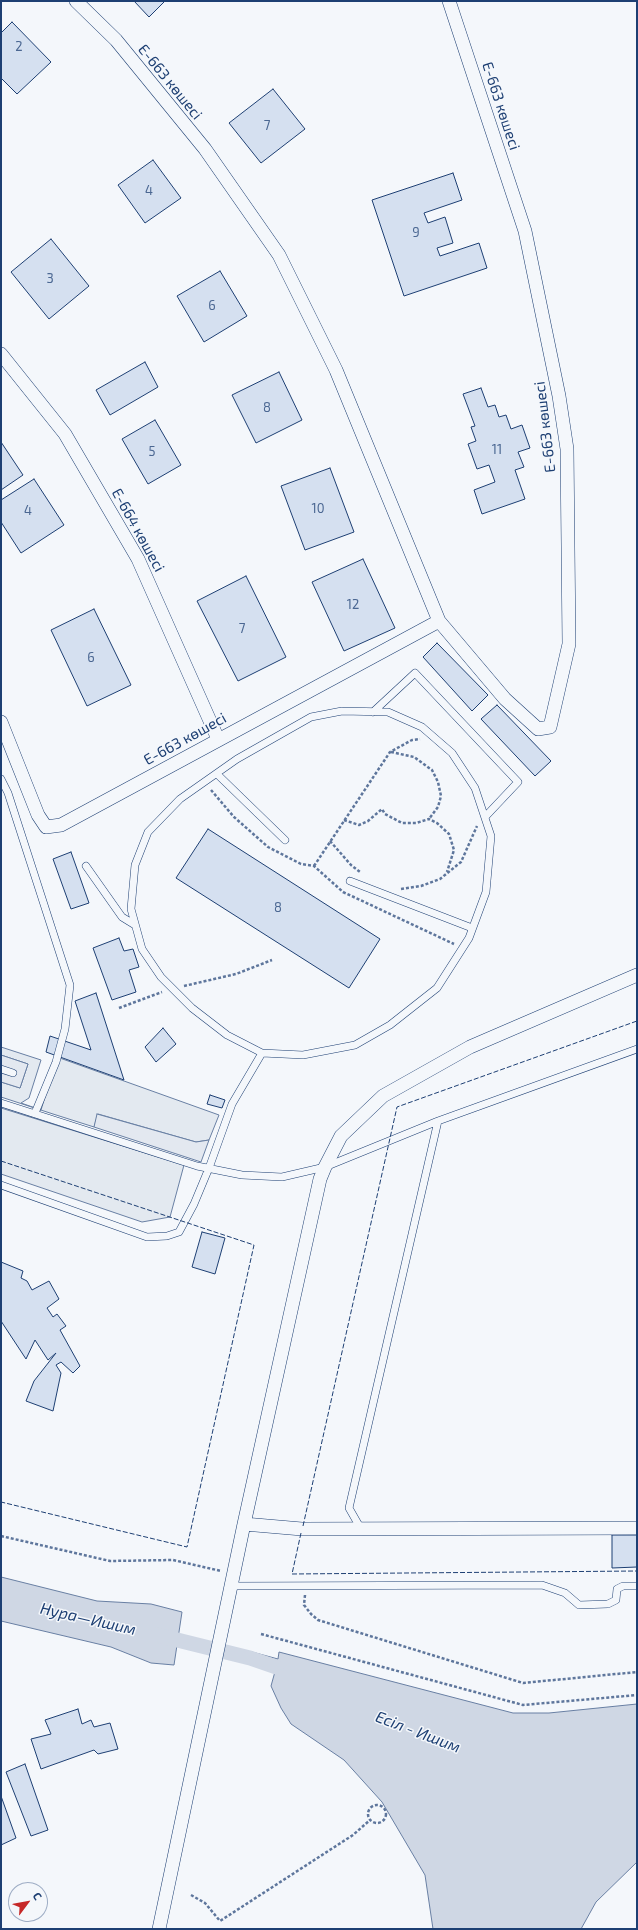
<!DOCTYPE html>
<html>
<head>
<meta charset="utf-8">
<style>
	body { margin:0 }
	#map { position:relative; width:638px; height:1930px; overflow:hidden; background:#f4f7fb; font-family:"Exo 2",sans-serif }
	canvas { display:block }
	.frame { position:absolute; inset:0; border:2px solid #1d3f73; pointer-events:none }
	.north { position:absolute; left:8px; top:1882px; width:40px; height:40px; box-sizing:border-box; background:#f4f7fb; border:1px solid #9eadc5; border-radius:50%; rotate:58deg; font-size:11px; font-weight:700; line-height:16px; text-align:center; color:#1d3f73 }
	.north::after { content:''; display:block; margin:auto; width:14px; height:18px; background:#c62828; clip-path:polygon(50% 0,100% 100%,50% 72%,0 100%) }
</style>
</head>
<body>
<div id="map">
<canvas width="638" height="1930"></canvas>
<div class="frame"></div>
<div class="north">С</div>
</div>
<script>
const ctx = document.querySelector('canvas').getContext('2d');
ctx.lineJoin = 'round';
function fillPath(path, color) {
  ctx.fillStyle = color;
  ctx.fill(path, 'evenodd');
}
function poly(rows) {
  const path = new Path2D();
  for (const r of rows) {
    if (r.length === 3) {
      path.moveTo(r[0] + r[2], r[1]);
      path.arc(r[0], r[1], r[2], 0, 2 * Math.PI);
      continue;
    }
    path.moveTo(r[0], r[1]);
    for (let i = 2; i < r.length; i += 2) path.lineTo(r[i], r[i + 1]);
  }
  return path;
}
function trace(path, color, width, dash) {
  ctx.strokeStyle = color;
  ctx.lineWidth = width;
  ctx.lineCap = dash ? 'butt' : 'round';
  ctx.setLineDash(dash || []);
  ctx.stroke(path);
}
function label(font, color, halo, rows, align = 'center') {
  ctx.font = font + ' "Exo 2",sans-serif';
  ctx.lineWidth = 3;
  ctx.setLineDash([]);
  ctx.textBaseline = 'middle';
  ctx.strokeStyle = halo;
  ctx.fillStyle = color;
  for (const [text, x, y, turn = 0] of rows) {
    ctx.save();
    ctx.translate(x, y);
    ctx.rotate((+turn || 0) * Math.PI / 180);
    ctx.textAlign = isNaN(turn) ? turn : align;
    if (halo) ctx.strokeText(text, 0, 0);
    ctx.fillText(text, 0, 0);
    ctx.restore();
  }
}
const green = poly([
	[1,1047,41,1060,29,1098,21,1103,41,1110,57,1057,219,1115,209,1140,196,1142,98,1114,94,1127,53,1114,1,1097,1,1082,20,1088,28,1064,1,1055,1,1047],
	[1,1108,184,1165,170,1217,142,1222,1,1174,1,1108]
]);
const parking = poly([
	[1,1055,28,1064,20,1088,1,1082,1,1055],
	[97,1114,196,1142,209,1140,201,1162,94,1127,97,1114]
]);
const water = poly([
	[1,1577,97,1601,151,1604,182,1612,174,1665,151,1663,111,1647,1,1621,1,1577],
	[252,1652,278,1659,279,1652,513,1713,549,1713,637,1704,637,1862,596,1902,581,1929,433,1929,425,1875,382,1802,344,1760,291,1724,281,1708,271,1686,276,1668,250,1662,252,1652]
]);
const canal = poly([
	[157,1635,250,1658,276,1667]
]);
const building = poly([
	[134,1,165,1,149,17,134,1],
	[12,22,51,62,17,94,1,78,1,33,12,22],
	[273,89,305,129,261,163,229,123,273,89],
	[153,160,181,198,145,223,118,185,153,160],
	[453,173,462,200,424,213,428,223,445,217,453,243,437,248,440,256,479,243,487,268,404,296,372,200,453,173],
	[51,239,89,286,49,319,11,272,51,239],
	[220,271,247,316,204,342,177,296,220,271],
	[145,362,158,387,110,415,96,390,145,362],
	[279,372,302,420,256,443,232,395,279,372],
	[481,388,488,407,495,405,499,417,506,415,511,429,522,425,530,448,518,452,524,467,515,470,525,499,482,514,474,490,495,482,489,465,477,469,468,444,476,441,471,427,475,426,463,394,481,388],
	[155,420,181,465,148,484,122,439,155,420],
	[1,442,23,475,1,490,1,442],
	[330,468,354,532,305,550,281,486,330,468],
	[34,479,64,525,21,553,1,522,1,500,34,479],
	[363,559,395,628,344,651,312,582,363,559],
	[246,576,286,657,238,681,197,601,246,576],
	[94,609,131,685,87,706,51,630,94,609],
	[437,643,488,695,472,711,423,657,437,643],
	[497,705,551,761,535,776,481,719,497,705],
	[208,829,380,939,349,988,176,878,208,829],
	[71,852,89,903,71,909,53,859,71,852],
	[119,938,124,951,133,949,139,967,129,970,136,992,112,1000,93,948,119,938],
	[96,993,124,1080,46,1052,50,1036,91,1050,75,1001,96,993],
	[163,1028,176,1044,156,1062,145,1047,163,1028],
	[210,1095,225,1100,222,1108,207,1104,210,1095],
	[202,1232,225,1238,215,1274,192,1267,202,1232],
	[1,1262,23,1271,21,1278,27,1281,32,1290,49,1281,59,1299,47,1308,53,1317,57,1314,66,1326,60,1330,80,1366,73,1373,61,1362,56,1365,61,1373,53,1411,26,1401,34,1381,56,1353,48,1360,35,1340,26,1359,1,1321,1,1262],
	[612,1535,637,1535,637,1567,612,1568,612,1535],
	[78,1709,82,1724,91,1720,94,1727,110,1723,118,1749,98,1754,94,1750,41,1769,31,1739,51,1734,45,1720,78,1709],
	[25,1764,48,1830,31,1836,6,1772,25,1764],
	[1,1796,16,1838,1,1845,1,1796]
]);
const path = poly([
	[391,752,414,757,432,770,438,782,441,796,438,807,429,819],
	[211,790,234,817,268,847,301,864,314,866,343,892,454,944],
	[344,820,359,825,368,821,382,809,385,814,402,823,416,823,429,819,437,823,449,834,454,850,447,872],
	[330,841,351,865,360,872],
	[314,866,390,752,412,740,420,739],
	[401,889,421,886,440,879,461,862,477,826],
	[184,986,236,974,272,960],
	[119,1008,162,992],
	[1,1536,110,1561,173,1560,221,1571],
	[305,1595,304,1605,311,1614,318,1620,523,1683,637,1672],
	[261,1634,523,1705,637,1695],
	[377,1814,9],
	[191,1895,205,1903,220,1921,353,1835,370,1820]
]);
const service = poly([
	[342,711,388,712,422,727,452,753,475,788,491,836,486,892,469,938,437,988,390,1025,355,1045,303,1055,262,1053,227,1035,192,1008,161,977,142,949,131,909,135,865,148,832,180,799,237,759,311,717,342,711],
	[373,712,415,673,518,782,485,817],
	[217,774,285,840],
	[1,779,8,793,70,985,65,1029,56,1062,35,1113],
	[86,866,122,917,135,925],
	[350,881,472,928],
	[1,1069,13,1073],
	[1,1103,197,1166,242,1175,282,1177,325,1167,438,1121,637,1049],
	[1,1185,147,1237,167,1236,179,1232,194,1204,209,1168,232,1104,262,1053],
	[361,1529,349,1508,438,1121],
	[231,1586,542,1585,565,1593,579,1605,608,1604,616,1600,617,1589,623,1586,637,1586]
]);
const minor = poly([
	[76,1,116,40,205,149,279,255,336,370,439,621,505,699,538,729,550,727,569,644,567,449,559,396,525,231,449,1],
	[1,354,65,434,138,559,218,739],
	[1,722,38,815,46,827,61,825,439,621],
	[244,1524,302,1529,637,1528],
	[159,1929,244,1524,320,1179,325,1167,341,1136,383,1096,470,1047,637,975]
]);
const fence = poly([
	[1,1161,254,1245,187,1547,1,1502],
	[303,1526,397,1107,637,1021],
	[301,1533,292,1574,637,1571]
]);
const numberNames = [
	["2",19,47],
	["7",267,126],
	["4",149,191],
	["9",416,233],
	["3",50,279],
	["6",212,306],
	["8",267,408],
	["11",497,450],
	["5",152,452],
	["10",318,509],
	["4",28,511],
	["12",353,605],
	["7",242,629],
	["6",91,658],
	["8",278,908]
];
const streetNames = [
	["Е-663 көшесі",170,82,51],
	["Е-663 көшесі",501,106,72],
	["Е-663 көшесі",545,427,-97],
	["Е-664 көшесі",138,530,61],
	["Е-663 көшесі",185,739,-29]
];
const waterNames = [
	["Нура—Ишим",88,1619,13],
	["Есіл - Ишим",418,1732,21]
];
fillPath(green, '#e3e9f0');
trace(green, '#687fa3', 1);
fillPath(parking, '#e3e8f0');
trace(parking, '#687fa3', 1);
fillPath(water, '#cfd7e4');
trace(water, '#687fa3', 1);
trace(canal, '#cfd7e4', 15);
fillPath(building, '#d5e0f0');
trace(building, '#1d3f73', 1);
trace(service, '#1d3f73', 8);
trace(minor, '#1d3f73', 14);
trace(path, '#5e769c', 2.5, [3, 2]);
trace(service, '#f4f7fb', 7);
trace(minor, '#f4f7fb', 13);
trace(fence, '#1d3f73', 1, [5, 2]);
label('13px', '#4b6792', null, numberNames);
label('15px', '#1d3f73', '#f4f7fb', streetNames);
label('italic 16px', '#1d3f73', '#f4f7fb', waterNames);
</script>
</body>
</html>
